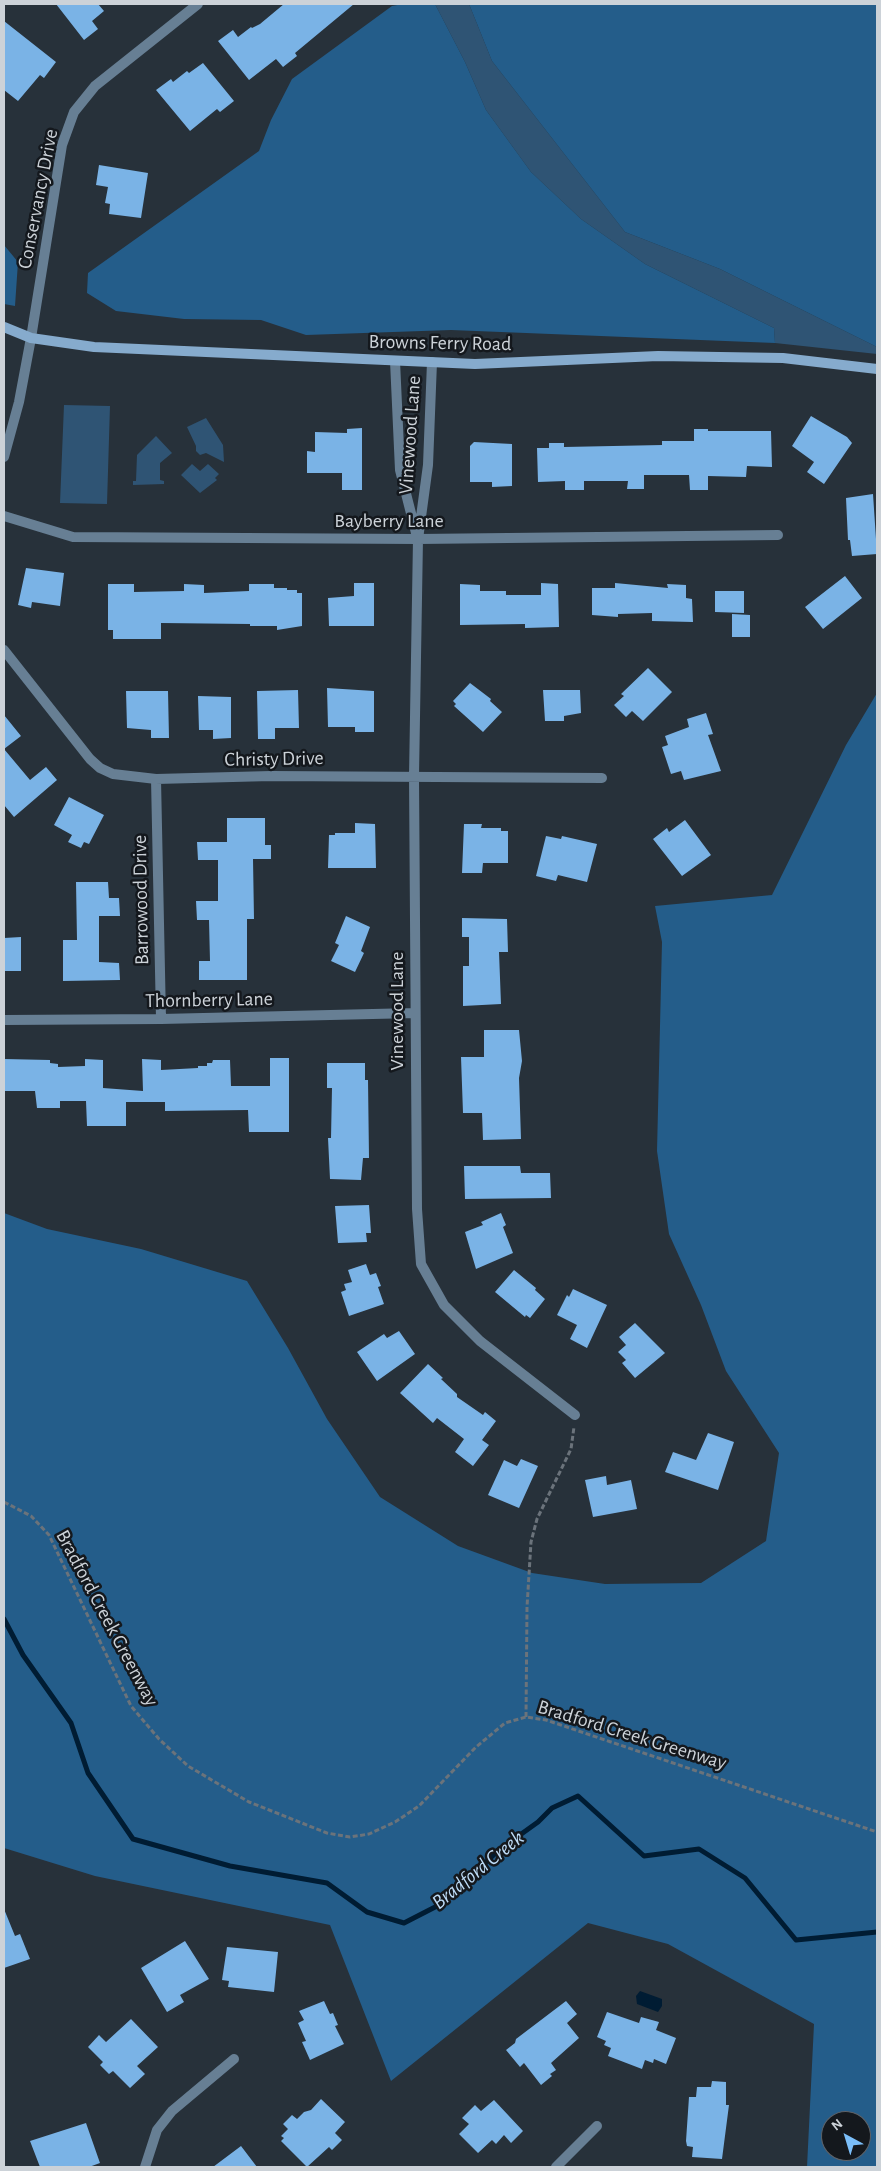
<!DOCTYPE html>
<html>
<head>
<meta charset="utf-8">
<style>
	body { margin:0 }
	#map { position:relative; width:881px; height:2171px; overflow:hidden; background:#27313a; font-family:"Alegreya Sans",sans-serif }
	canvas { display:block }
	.frame { position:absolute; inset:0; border:5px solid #ccd2d8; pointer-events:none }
	.north { position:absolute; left:821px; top:2111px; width:50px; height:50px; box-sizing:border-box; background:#14181d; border:1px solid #5e6268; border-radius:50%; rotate:321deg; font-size:14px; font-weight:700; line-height:20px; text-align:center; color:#ccd2d8 }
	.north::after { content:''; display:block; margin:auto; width:18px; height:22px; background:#7bbef9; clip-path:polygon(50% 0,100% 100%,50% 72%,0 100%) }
</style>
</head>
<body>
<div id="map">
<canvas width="881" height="2171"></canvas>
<div class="frame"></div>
<div class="north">N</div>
</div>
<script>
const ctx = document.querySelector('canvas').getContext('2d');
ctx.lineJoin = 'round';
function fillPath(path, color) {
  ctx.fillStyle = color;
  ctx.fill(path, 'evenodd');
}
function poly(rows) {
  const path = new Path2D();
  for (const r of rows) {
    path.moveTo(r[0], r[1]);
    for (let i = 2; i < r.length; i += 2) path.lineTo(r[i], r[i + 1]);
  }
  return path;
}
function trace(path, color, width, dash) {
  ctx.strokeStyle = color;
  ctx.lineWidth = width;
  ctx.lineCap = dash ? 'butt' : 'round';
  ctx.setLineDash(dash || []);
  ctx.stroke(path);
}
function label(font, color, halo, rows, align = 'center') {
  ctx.font = font + ' "Alegreya Sans",sans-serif';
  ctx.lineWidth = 5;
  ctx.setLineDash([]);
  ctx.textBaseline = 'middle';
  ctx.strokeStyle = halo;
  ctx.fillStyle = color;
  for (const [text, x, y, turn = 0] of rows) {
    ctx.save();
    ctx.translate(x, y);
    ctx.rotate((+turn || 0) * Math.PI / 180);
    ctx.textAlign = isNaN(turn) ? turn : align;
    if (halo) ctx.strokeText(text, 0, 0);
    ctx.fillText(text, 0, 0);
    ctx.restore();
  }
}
const green = poly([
	[435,4,469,4,492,61,625,232,720,269,877,347,877,354,775,343,774,328,645,264,581,219,531,172,486,110,465,62],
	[64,405,110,406,107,504,60,503],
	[206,418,223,445,224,462,206,453,200,455,196,451,196,446,187,427],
	[156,436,172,453,160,463,160,480,164,481,164,484,133,485,133,481,136,481,137,455],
	[192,464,200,471,208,464,219,474,215,478,217,480,200,493,181,475]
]);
const forest = poly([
	[403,4,435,4,465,62,486,110,531,172,581,219,645,264,774,328,775,343,451,330,306,335,261,320,184,319,116,311,87,293,88,273,259,151,271,120,292,79,392,6],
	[469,4,877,4,877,347,720,269,625,232,492,61],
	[4,245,18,262,15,306,4,304],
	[877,693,877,2167,807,2167,814,2024,668,1944,588,1923,391,2081,330,1925,95,1876,4,1848,4,1213,47,1229,141,1249,247,1281,288,1348,327,1419,380,1497,458,1546,532,1573,605,1584,701,1583,766,1541,779,1453,726,1371,701,1305,669,1234,657,1151,662,942,655,906,772,895,846,745],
	[831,2121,861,2121,861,2151,831,2151]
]);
const water = poly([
	[640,1991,662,1999,662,2006,658,2012,637,2004,636,1996]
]);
const stream = poly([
	[4,1619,23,1655,71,1723,88,1773,133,1839,230,1866,327,1883,367,1912,404,1923,441,1904,499,1850,538,1822,552,1808,578,1796,644,1856,699,1849,745,1878,796,1940,877,1932]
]);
const building = poly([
	[56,4,98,4,104,11,92,21,98,29,84,40],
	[284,4,354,4,295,53,297,56,283,67,276,59,249,80,218,41,233,30,238,37,251,27,252,28,260,24],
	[4,21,56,62,44,78,40,75,18,101,4,90],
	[203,63,234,101,220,112,217,109,190,131,156,90,171,79,173,82,187,71,189,73],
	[99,165,148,173,141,218,109,214,110,204,105,203,108,187,96,185],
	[811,416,847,437,852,443,824,484,807,472,814,462,792,446],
	[362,428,362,490,342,490,342,473,307,473,307,451,315,452,315,432,347,433,347,429],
	[694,429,708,429,708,431,771,431,772,467,747,466,746,477,708,476,708,490,690,490,689,475,644,475,644,489,627,489,628,481,584,481,584,490,565,490,565,481,538,482,537,448,549,448,549,443,564,443,564,447,662,445,662,441,694,441],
	[474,442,512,444,512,486,492,487,492,482,470,482,470,446],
	[873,494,877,554,852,556,850,540,848,540,846,498],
	[26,568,64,573,60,606,32,602,31,608,18,605],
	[845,576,862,598,823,629,805,607],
	[354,583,374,583,374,626,329,626,328,598,354,596],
	[541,583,558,584,559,627,525,628,525,624,460,625,460,584,480,585,480,591,506,591,506,595,541,595],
	[615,583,668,588,667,584,686,585,686,598,692,599,693,622,652,621,652,613,618,614,618,617,592,615,592,588,615,588],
	[108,584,134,584,134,592,184,591,184,584,204,585,204,593,249,591,249,584,274,584,274,588,287,588,287,590,297,590,297,593,302,593,302,626,277,630,277,626,250,626,250,624,161,623,161,639,113,639,113,630,108,630],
	[715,591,744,591,744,613,715,612],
	[732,614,750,615,750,637,732,637],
	[648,668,672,692,643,721,632,711,626,717,614,705,624,696,621,694],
	[470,683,491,699,490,701,502,712,483,732,454,706,456,704,453,701],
	[327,688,374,691,374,732,355,732,355,727,328,727],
	[298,690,299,728,275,728,275,739,258,739,257,691],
	[543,690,580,690,581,713,564,716,564,721,545,721],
	[126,691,168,691,169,738,151,738,151,730,127,728],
	[198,696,231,697,231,738,213,739,213,730,199,730],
	[706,713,713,734,708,735,721,771,684,780,681,771,671,774,662,747,668,745,665,736,689,727,687,719],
	[4,715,21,736,4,749,30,780,46,767,57,780,14,817,4,805],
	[69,797,104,815,89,844,84,842,81,848,68,842,72,835,54,825],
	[227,818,265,818,265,845,271,845,271,859,253,859,254,919,247,919,247,980,199,980,199,961,210,961,209,920,197,920,196,901,218,901,218,860,198,860,197,842,227,842],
	[685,820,711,855,682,876,653,839,667,828,669,832],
	[355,823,375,824,376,868,328,868,329,835,335,835,335,833,355,833],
	[464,824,482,824,481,828,501,828,501,831,508,831,508,863,483,863,482,873,462,873],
	[546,836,561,839,562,836,597,844,587,882,558,875,556,881,536,876],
	[76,882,108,882,109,898,119,898,120,916,99,916,99,962,119,963,120,980,63,981,63,940,77,940],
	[346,916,370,927,361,951,364,953,355,972,331,961,339,945,335,943],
	[462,918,507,919,508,952,499,952,501,1004,463,1006,463,966,469,966,469,937,462,937],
	[21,937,21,971,4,971,4,938],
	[484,1030,519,1030,522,1061,519,1078,521,1139,483,1140,482,1113,463,1113,461,1057,484,1057],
	[270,1058,289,1058,289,1132,249,1132,248,1110,165,1111,165,1102,126,1102,126,1126,87,1126,86,1101,60,1101,60,1108,37,1108,35,1091,4,1091,4,1059,50,1060,50,1063,58,1064,58,1067,85,1066,85,1059,103,1060,103,1088,143,1091,142,1059,161,1060,161,1070,198,1068,198,1066,207,1066,207,1063,212,1063,213,1060,230,1060,231,1086,270,1086],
	[327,1063,365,1063,365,1080,368,1080,369,1158,363,1158,361,1180,330,1179,328,1138,331,1138,332,1088,327,1088],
	[464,1166,520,1166,521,1173,550,1173,551,1198,465,1199],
	[369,1205,371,1233,366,1233,367,1242,338,1243,335,1206],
	[501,1213,506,1225,503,1227,513,1253,476,1269,465,1232,483,1225,481,1222],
	[366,1264,370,1275,376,1273,381,1286,378,1287,384,1304,349,1316,341,1292,346,1290,344,1284,352,1282,348,1270],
	[514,1270,536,1288,535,1290,545,1299,530,1318,526,1315,525,1317,495,1292],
	[573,1289,607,1305,587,1348,570,1339,577,1325,557,1315,567,1295,569,1297],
	[635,1323,665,1353,635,1378,622,1363,626,1360,618,1352,626,1345,619,1337],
	[399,1331,415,1354,377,1381,357,1352,384,1334,387,1338],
	[428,1364,443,1378,441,1379,457,1394,457,1397,483,1415,485,1412,496,1421,482,1440,489,1445,473,1466,455,1452,464,1439,437,1418,433,1423,400,1393],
	[708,1433,734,1442,718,1490,665,1472,673,1452,696,1460],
	[521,1459,538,1466,519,1508,488,1495,504,1460,517,1466],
	[606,1476,607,1485,631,1480,637,1509,593,1517,585,1480],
	[4,1909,15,1936,20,1934,30,1959,4,1968],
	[185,1941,209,1979,180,1995,184,2002,167,2012,141,1968],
	[227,1947,278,1952,274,1992,228,1987,229,1981,222,1980],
	[324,2001,330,2014,333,2013,338,2025,335,2026,344,2044,310,2060,302,2042,306,2041,298,2023,304,2020,299,2011],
	[566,2001,577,2014,567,2023,579,2038,551,2063,556,2070,550,2074,552,2076,541,2085,524,2063,520,2067,506,2050,515,2043,516,2039],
	[607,2012,639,2023,641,2017,659,2022,656,2030,676,2038,666,2064,654,2059,653,2063,645,2060,642,2069,608,2056,611,2048,604,2045,606,2041,597,2037],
	[131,2019,158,2047,137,2066,145,2074,130,2088,113,2071,109,2074,100,2065,103,2062,88,2047,99,2035,106,2042],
	[712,2081,726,2082,726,2105,729,2105,722,2159,692,2157,693,2147,687,2146,686,2141,689,2097,696,2097,697,2087,711,2087],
	[321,2099,345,2122,335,2133,342,2140,332,2150,329,2147,307,2167,281,2141,284,2138,281,2136,288,2129,283,2124,292,2115,297,2119,304,2112,311,2110],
	[494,2100,523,2131,511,2143,504,2135,496,2144,492,2140,478,2153,459,2134,469,2124,462,2118,475,2105,481,2111],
	[86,2123,100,2163,89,2167,40,2167,30,2141],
	[241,2146,257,2167,213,2167]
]);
const path = poly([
	[4,1502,31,1516,49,1535,131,1706,159,1739,188,1766,249,1802,327,1833,350,1837,369,1834,395,1822,419,1806,476,1747,505,1723,526,1717,546,1720,877,1832],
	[526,1717,527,1607,531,1542,537,1519,571,1449,574,1427]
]);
const street = poly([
	[395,361,400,470,416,533],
	[432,362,428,465,418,539,414,776,417,1209,421,1264,444,1305,480,1341,575,1415],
	[4,457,19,402,31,338,62,145,74,112,95,86,198,4],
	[4,516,73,537,418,539,778,535],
	[4,650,90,759,100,768,113,774,156,779,271,776,602,778],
	[156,779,161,1019],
	[4,1020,161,1019,415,1013],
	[145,2167,157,2130,172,2111,234,2059],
	[556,2167,597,2126]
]);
const secondary = poly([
	[4,327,31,338,94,347,475,364,658,356,783,358,877,369]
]);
const streetNames = [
	["Conservancy Drive",38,199,-79],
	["Browns Ferry Road",440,343,1],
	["Vinewood Lane",410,435,-86],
	["Bayberry Lane",389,521],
	["Christy Drive",274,759,-1],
	["Barrowood Drive",141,900,-91],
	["Thornberry Lane",209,1000,-1],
	["Vinewood Lane",397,1011,-90],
	["Bradford Creek Greenway",107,1618,62],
	["Bradford Creek Greenway",632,1735,17]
];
const waterNames = [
	["Bradford Creek",478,1870,-39]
];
fillPath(green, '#2f5474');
fillPath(forest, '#245d8a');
fillPath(water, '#001c33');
trace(stream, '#001c33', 5);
fillPath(building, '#7ab3e6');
trace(path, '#6b737b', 3, [5, 2.5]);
trace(street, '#677f94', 10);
trace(secondary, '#86abcd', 10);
label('20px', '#ccd2d8', '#14181d', streetNames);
label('italic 21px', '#bedcf7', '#14181d', waterNames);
</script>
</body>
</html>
